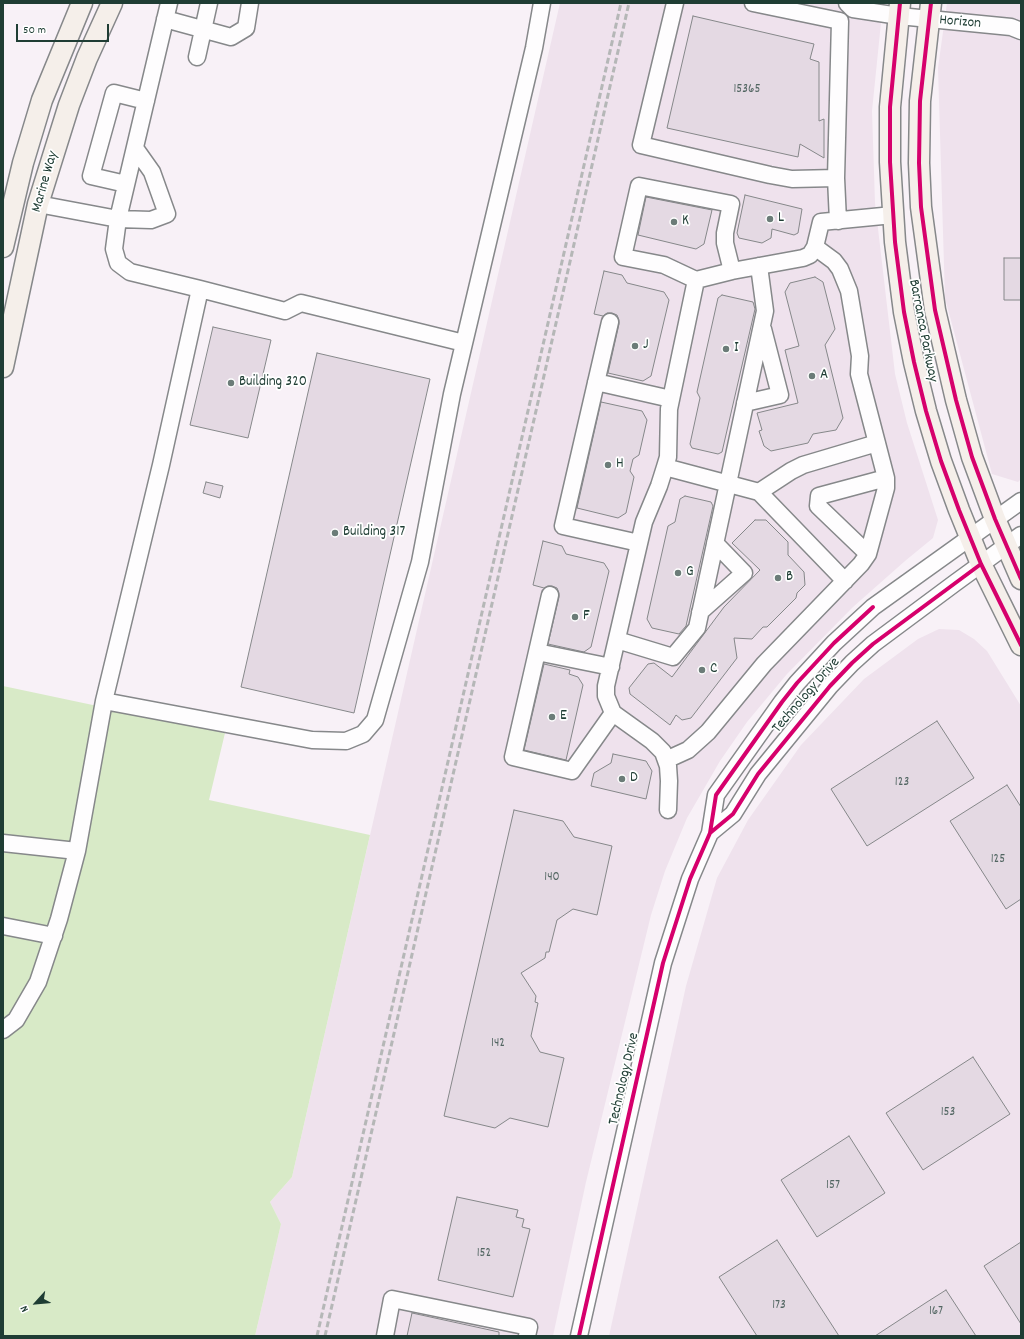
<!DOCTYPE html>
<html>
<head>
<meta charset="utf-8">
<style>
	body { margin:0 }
	#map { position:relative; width:1024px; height:1339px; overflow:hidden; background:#f8f1f7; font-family:Dekko,sans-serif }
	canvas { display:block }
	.frame { position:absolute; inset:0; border:4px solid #1f3d34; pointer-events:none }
	.north { position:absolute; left:16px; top:1283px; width:40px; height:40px; -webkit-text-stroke:3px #fff; paint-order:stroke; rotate:243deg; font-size:11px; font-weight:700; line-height:16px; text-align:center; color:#1f3d34 }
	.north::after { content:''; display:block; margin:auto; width:14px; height:18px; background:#1f3d34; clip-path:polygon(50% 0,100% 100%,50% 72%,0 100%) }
	.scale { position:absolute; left:16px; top:24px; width:93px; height:18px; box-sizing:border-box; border:2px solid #1f3d34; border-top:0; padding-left:5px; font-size:12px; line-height:14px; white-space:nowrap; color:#1f3d34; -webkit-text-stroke:3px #fff; paint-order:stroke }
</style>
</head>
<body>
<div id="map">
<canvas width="1024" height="1339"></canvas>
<div class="frame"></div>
<div class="north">N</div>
<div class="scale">50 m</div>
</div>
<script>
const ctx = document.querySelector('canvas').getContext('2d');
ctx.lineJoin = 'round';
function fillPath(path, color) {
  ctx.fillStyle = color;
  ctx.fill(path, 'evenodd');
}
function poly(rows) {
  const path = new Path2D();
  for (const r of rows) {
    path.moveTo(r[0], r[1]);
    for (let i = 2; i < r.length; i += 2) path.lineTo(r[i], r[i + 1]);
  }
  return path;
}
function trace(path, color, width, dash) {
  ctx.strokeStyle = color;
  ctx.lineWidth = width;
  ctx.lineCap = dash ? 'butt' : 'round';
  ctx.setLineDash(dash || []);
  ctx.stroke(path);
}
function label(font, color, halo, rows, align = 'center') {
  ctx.font = font + ' Dekko,sans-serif';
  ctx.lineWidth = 3.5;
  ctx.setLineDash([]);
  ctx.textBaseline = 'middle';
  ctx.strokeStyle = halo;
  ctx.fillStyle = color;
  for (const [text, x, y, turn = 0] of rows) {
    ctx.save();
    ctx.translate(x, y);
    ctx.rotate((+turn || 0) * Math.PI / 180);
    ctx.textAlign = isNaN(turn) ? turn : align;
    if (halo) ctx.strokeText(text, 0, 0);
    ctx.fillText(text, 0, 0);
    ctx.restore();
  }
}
const built = poly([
	[560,3,883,3,872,111,875,203,895,374,907,423,938,520,933,538,905,561,853,607,787,674,747,722,720,761,687,818,665,871,651,915,586,1182,553,1336,255,1336,281,1224,270,1202,292,1177],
	[947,3,1021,3,1021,479,1018,482,992,474,945,298,938,68],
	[939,629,959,630,974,639,987,651,1021,706,1021,1336,609,1336,686,986,717,878,748,820,801,745,864,679,918,639]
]);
const green = poly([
	[3,686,225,733,209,800,370,835,292,1177,270,1202,281,1224,255,1336,3,1336]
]);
const building = poly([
	[693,16,814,44,810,59,819,62,819,121,824,119,824,158,800,144,798,157,667,128,693,16],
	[745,195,802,209,798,233,794,235,772,229,771,238,762,243,739,238,737,233,745,195],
	[646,197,712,210,704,244,696,249,638,235,646,197],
	[1004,258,1021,258,1021,300,1004,300,1004,258],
	[604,271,622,275,627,283,664,292,669,300,651,376,643,381,608,373,619,324,619,320,617,315,612,313,607,313,603,316,594,314,604,271],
	[815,277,823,282,835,329,825,345,843,418,836,430,813,434,808,443,771,451,764,446,759,431,762,430,757,413,798,403,785,350,799,346,785,292,790,283,815,277],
	[722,295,753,302,755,309,722,452,718,454,692,448,690,444,700,398,697,392,718,298,722,295],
	[213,327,271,340,248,438,190,425,213,327],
	[317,353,430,379,354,713,241,687,317,353],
	[601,402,642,411,647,420,639,455,633,459,630,471,634,477,626,513,618,518,577,508,601,402],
	[206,482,223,486,220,498,203,493,206,482],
	[685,496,711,502,713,506,686,626,679,634,652,628,647,619,668,526,675,522,680,499,685,496],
	[755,520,766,520,788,542,788,555,804,572,805,585,797,593,796,598,767,627,763,627,752,639,734,638,737,658,691,718,682,720,676,715,670,725,630,694,629,688,648,664,654,663,672,677,724,607,760,570,732,543,755,520],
	[543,541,562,546,566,554,604,563,609,571,591,647,584,652,548,644,559,597,559,593,557,588,552,586,548,586,544,588,533,585,543,541],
	[544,664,570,670,569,674,578,677,583,685,566,760,524,750,544,664],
	[937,721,974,778,867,846,831,789,937,721],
	[613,754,646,761,652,771,646,799,591,786,594,773,611,763,613,754],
	[1007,785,1021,807,1021,899,1006,909,950,821,1007,785],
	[514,810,563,821,574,837,612,846,597,915,573,909,557,920,549,952,546,952,545,958,521,973,536,996,535,1002,538,1003,531,1036,540,1052,564,1058,548,1127,510,1118,495,1128,444,1116,514,810],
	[973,1057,1010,1114,923,1170,886,1113,973,1057],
	[849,1136,885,1193,817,1237,781,1180,849,1136],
	[457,1197,518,1210,516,1217,524,1219,522,1227,530,1229,513,1297,438,1280,457,1197],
	[777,1240,839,1336,757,1336,719,1277,777,1240],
	[1021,1242,1021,1324,984,1266,1021,1242],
	[946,1290,976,1336,875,1336,927,1302,946,1290],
	[412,1313,499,1332,499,1336,407,1336,412,1313]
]);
const minor = poly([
	[675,3,641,145,770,175,792,179,836,178],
	[753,3,840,21,836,178,838,221],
	[847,3,853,9,899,16,1011,27,1021,31],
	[165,19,231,37,246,28,250,3],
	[197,57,209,3],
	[135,148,152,172,167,214,151,220,118,219,114,249,118,263,130,272,200,289,285,311,301,303,464,343],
	[126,184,91,176,114,93,146,101],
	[38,204,118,219,169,3],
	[732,271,725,243,725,233,731,204,639,186,623,257,664,265,696,280,732,271,803,258,810,255,815,247,821,222,893,215],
	[610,322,563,526,639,543],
	[596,382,671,399],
	[745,403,780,395,763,329],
	[665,467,759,492,845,581],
	[759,492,791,471,803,465,877,443],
	[868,554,818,506,819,496,886,478],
	[550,595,513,757,572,771,613,713],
	[700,612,744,573,715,543],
	[617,640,673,657,697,628,765,311,759,266],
	[537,652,611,667],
	[104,701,312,740,346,741,363,734,375,720,420,562,452,394,534,48,542,3],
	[666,760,688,750,708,732,764,664,861,564,868,554,886,488,886,478,859,374,860,356,849,291,840,269,834,261,815,247],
	[668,810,669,781,668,766,663,752,652,741,613,713,606,696,606,686,644,522,659,486,665,467,668,457,669,409,696,280],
	[710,833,733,814,758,774,830,686,852,663,873,644,955,583,1021,535],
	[3,843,77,851],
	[3,926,54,936],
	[3,1030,16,1020,38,982,59,919,77,851,104,701,161,465,200,289],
	[385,1336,392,1299,529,1327,527,1336],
	[579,1336,663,963,690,879,710,833,716,795,782,702,797,683,834,643,873,607,1021,501]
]);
const major = poly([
	[900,3,890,107,890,162,895,242,904,312,914,362,926,411,941,461,959,510,981,564,1021,645],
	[931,3,920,101,919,163,921,207,935,310,956,400,972,457,995,519,1021,579],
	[3,247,23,163,42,100,82,3],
	[3,367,38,204,69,105,87,58,112,3]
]);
const rail = poly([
	[317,1336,621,3],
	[325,1336,629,3]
]);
const cycleway = poly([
	[900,3,890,107,890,162,895,242,904,312,914,362,926,411,941,461,959,510,981,564,1021,645],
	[931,3,920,101,919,163,921,207,935,310,956,400,972,457,995,519,1021,579],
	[710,833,733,814,758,774,830,686,852,663,873,644,981,564],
	[579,1336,663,963,690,879,710,833,716,795,782,702,797,683,834,643,873,607]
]);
const markers = [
	[770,219,4,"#6b7c78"],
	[674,222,4,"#6b7c78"],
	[635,346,4,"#6b7c78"],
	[726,349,4,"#6b7c78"],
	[812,376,4,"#6b7c78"],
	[231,383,4,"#6b7c78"],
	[608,465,4,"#6b7c78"],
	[335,533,4,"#6b7c78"],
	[678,573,4,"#6b7c78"],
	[778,578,4,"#6b7c78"],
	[575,617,4,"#6b7c78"],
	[702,670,4,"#6b7c78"],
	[552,717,4,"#6b7c78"],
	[622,779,4,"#6b7c78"]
];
const numberNames = [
	["15365",747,90],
	["123",902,783],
	["125",998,860],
	["140",552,878],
	["142",498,1044],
	["153",948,1113],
	["157",833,1186],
	["152",484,1254],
	["173",779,1306],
	["167",936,1312]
];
const streetNames = [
	["Horizon",960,23,5],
	["Marine Way",46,182,-74],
	["Barranca Parkway",922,331,79],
	["Technology Drive",807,696,-49],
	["Technology Drive",625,1079,-77]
];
const poiNames = [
	["L",778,219],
	["K",682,222],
	["J",643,346],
	["I",734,349],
	["A",820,376],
	["Building 320",239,383],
	["H",616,465],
	["Building 317",343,533],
	["G",686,573],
	["B",786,578],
	["F",583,617],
	["C",710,670],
	["E",560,717],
	["D",630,779]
];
fillPath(built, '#efe2ed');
fillPath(green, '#d8eac7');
fillPath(building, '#e4d9e3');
trace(building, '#86888a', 1);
trace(minor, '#86888a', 19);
trace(major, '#86888a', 23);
trace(minor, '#fefdfe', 16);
trace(major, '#f5efea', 20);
trace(rail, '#b5b7b7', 3, [6, 3]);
trace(cycleway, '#d6006c', 4);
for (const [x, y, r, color] of markers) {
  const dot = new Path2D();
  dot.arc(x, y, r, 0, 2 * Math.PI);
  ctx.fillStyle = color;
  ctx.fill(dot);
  trace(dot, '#fff', 1.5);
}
label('13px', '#526662', null, numberNames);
label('15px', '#1f3d34', '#fff', streetNames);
label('15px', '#1f3d34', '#fff', poiNames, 'left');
</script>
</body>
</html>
